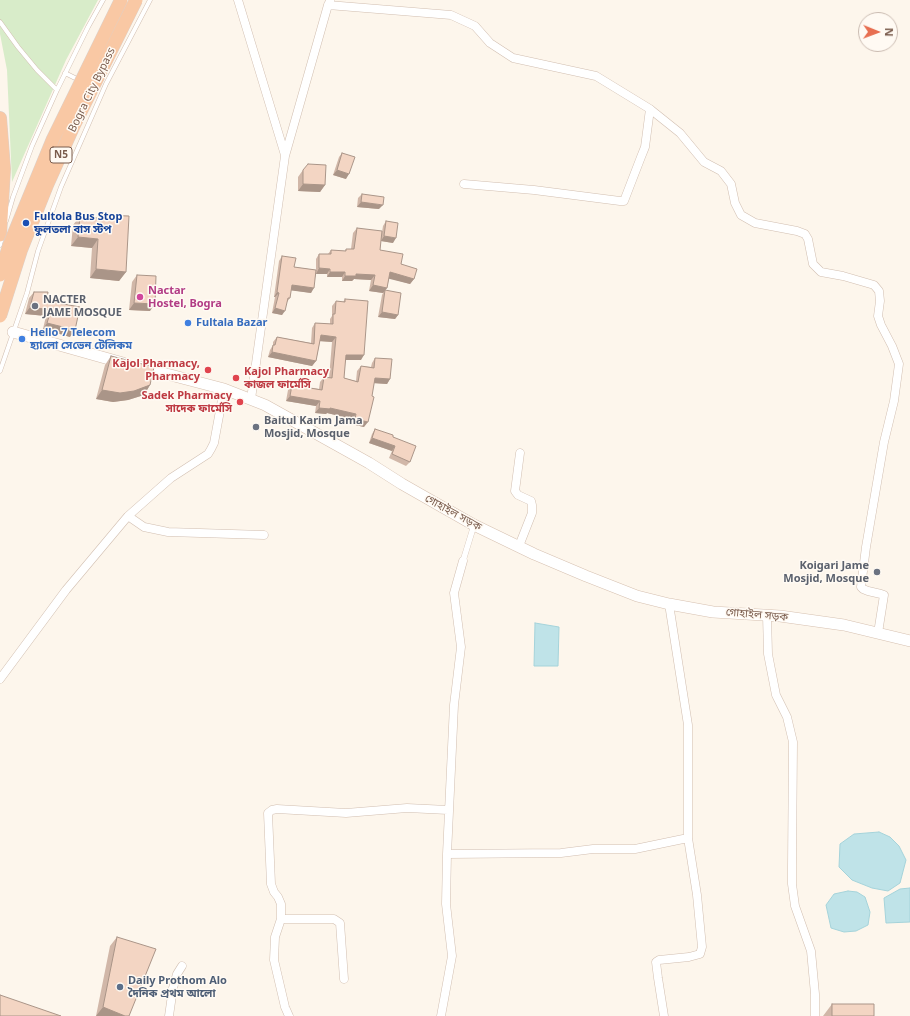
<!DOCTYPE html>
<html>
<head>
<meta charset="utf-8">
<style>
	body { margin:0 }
	#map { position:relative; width:910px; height:1016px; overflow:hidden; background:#fdf6ec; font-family:"Noto Sans",sans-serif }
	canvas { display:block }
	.north { position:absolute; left:858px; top:12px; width:40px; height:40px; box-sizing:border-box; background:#fffaf3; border:1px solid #cabbb1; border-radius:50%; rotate:91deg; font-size:11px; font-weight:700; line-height:16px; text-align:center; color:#7a5c4d }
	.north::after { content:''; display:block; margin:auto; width:14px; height:18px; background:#e76f51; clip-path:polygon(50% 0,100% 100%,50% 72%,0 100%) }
</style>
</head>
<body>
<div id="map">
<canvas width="910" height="1016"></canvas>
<div class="north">N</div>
</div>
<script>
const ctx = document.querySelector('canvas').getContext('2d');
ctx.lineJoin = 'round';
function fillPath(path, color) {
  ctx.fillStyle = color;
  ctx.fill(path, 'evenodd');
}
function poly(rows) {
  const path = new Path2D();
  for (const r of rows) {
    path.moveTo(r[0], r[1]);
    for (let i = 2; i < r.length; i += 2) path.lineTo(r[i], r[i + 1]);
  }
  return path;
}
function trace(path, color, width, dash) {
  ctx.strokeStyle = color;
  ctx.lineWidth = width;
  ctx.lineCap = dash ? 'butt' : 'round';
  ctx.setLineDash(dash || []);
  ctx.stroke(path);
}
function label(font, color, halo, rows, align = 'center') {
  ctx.font = font + ' "Noto Sans","Noto Sans Bengali",sans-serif';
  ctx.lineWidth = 3;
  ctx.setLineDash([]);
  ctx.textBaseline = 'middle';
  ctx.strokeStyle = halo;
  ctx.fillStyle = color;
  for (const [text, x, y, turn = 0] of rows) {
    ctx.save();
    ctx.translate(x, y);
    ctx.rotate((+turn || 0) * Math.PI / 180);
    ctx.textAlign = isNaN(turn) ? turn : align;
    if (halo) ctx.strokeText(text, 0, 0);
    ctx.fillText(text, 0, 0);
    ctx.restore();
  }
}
const green = poly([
	[0,0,98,0,66,60,12,182,7,70,0,34]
]);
const water = poly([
	[535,623,559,627,558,666,534,666,535,623],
	[879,832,890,837,899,846,906,860,900,883,888,891,872,888,852,880,839,867,840,844,854,834,879,832],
	[910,888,910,922,886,923,884,898,900,889,910,888],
	[848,891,857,892,865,897,870,912,868,925,856,931,844,932,831,928,826,905,834,894,848,891]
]);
const service = poly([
	[0,22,18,47,37,70,57,90],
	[65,73,79,80],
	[6,221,13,197,32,146,57,90,88,27,103,0],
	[0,245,2,237],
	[0,371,27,293,38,251,61,187,106,84,150,0]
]);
const pedestrian = poly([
	[463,561,474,525]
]);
const minor = poly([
	[238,0,285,155],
	[328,5,451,15,475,26,490,43,513,58,596,76,650,109,680,133,704,162,721,171,731,184,735,203,741,215,755,223,797,231,805,234,808,239,813,264,821,272,843,276,874,285,879,291,880,301,878,316,881,325,892,346,899,364,894,401,884,442,866,547,861,587,863,589,868,591,881,594,884,595,878,633],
	[464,184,534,190,620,201,624,201,641,157,645,147,650,109],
	[251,399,285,156,328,5,330,1],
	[128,516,144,527,168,532,264,535],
	[519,546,532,513,532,505,531,501,518,495,515,491,520,453],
	[767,615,768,654,776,695,787,717,793,742,792,867,792,884,795,906,811,951,815,994,815,1016],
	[0,679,66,590,128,516,171,478,208,454,211,449,214,443,224,389],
	[447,854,561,853,593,849,635,849,688,838],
	[281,919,334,919,340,923,344,979],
	[169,1016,173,988,177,974,182,966],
	[289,1016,285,1007,274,960,275,937,281,919,281,904,278,897,274,892,271,884,268,813,272,810,277,809,346,813,407,808,448,810],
	[441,1016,452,956,446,904,447,854,454,705,461,647,454,593,463,561],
	[664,1016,658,978,656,962,659,960,689,957,700,954,702,947,697,895,688,838,688,725,669,604]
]);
const secondary = poly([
	[13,332,123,363],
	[140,367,224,389,265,405,369,463,402,484,474,525,534,554,586,576,637,596,669,604,713,612,780,616,844,625,910,641]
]);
const trunk = poly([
	[0,118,4,169,0,235]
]);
const trunkBridge = poly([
	[0,275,9,246,53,139,121,0],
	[0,316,21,250,47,185,74,125,136,0]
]);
const wall = poly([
	[342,153,346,179,333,175,339,157],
	[303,170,325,185,320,192,298,191,298,177],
	[362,194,379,209,357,207,358,198],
	[80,216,126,272,119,281,90,278,92,248,71,246,73,225],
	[386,221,393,243,381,241,380,250,401,264,414,279,410,284,389,278,387,288,385,290,398,315,395,319,378,317,382,295,383,293,369,291,371,280,354,279,352,281,342,281,342,277,327,277,327,274,316,274,311,293,291,290,290,298,287,302,282,315,272,313,275,297,274,297,279,261,282,256,294,267,316,270,316,259,319,254,328,254,331,250,345,251,346,249,351,249,353,233,357,228,382,232,383,226],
	[137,275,150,311,129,310,132,282],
	[34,292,47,301,70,337,43,329,46,316,25,314,29,298],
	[345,299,361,360,345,360,344,378,356,381,357,371,361,366,371,367,372,363,375,358,390,379,387,384,374,383,364,427,351,424,352,419,327,413,326,414,315,413,316,406,286,401,288,390,292,385,319,389,320,382,324,377,329,378,332,342,320,341,316,361,312,366,268,357,270,350,273,345,273,342,277,337,311,343,312,328,315,323,330,324,330,319,332,316,332,306,336,301,343,302],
	[111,356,150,385,144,395,128,400,113,402,96,399,105,365],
	[375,429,393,437,410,462,406,466,389,458,392,451,369,443,372,434],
	[117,937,129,1016,96,1016,110,946],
	[832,1004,874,1016,823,1016]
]);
const shadedWall = poly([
	[337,170,349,174,346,179,333,175],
	[303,184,325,185,320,192,298,191],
	[361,202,383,205,379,209,357,207],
	[384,236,396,238,393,243,381,241],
	[78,237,98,239,92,248,71,246],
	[319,268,330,269,327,274,316,274],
	[96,269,126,272,119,281,90,278],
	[330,272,345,272,342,277,327,277],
	[390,272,414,279,410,284,386,278],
	[356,274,375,275,371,280,354,279,352,281,342,281,345,276],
	[292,285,314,288,311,293,288,290],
	[373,285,387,288,383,293,369,291],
	[277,292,279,293,275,297,274,297],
	[134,303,155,304,150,311,129,310],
	[30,307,51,310,46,316,25,314],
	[275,308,285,311,282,315,272,313],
	[382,312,398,315,395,319,378,317],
	[47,323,75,330,70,337,43,329],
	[321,335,336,337,332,342,318,341],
	[272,352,316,361,312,366,268,357],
	[346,355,364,355,361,360,342,360],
	[375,378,390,379,387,384,372,383],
	[150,385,144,395,128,400,113,402,96,399,102,390],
	[290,396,320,401,316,406,286,401],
	[319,408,330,408,356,414,352,419,327,413,326,414,315,413],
	[355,419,368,422,364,427,351,424],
	[372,438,395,446,392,451,369,443],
	[103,1007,125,1016,96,1016]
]);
const building = poly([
	[342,153,355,157,349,174,337,170,342,153],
	[308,164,326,165,325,185,303,184,303,170,308,164],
	[362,194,384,197,383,205,361,202,362,194],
	[100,215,129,216,126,272,96,269,98,239,78,237,80,216,97,218,100,215],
	[386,221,398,223,396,238,384,236,386,221],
	[357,228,382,231,380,250,403,254,401,264,417,269,414,279,390,272,387,288,373,285,375,275,356,274,356,276,345,276,345,272,330,272,330,269,319,268,319,254,331,254,331,250,346,251,346,249,354,249,357,228],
	[282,256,296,258,294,267,316,270,314,288,292,285,290,298,288,298,285,311,275,308,279,293,277,292,282,256],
	[137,275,156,276,155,304,134,303,137,275],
	[385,290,401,293,398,315,382,312,385,290],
	[34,292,48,292,47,301,80,307,75,330,47,323,51,310,30,307,34,292],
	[345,299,368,301,364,355,346,355,344,378,358,382,361,366,374,368,375,358,392,359,390,379,375,378,372,396,374,397,368,422,355,419,356,414,330,408,330,409,319,408,320,401,290,396,292,385,322,390,324,377,332,378,336,337,321,335,316,361,272,352,273,345,275,345,277,337,314,344,315,323,333,324,333,314,335,314,336,301,345,302,345,299],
	[111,356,154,367,150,385,134,391,120,393,102,390,111,356],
	[375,429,393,435,393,437,416,446,410,462,392,454,395,446,372,438,375,429],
	[117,937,156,949,129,1016,125,1016,103,1007,117,937],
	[0,995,61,1016,0,1016,0,995],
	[832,1004,874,1004,874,1016,832,1016,832,1004]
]);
const markers = [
	[26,223,4,"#1a4fb4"],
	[140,297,4,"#d1479c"],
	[35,306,4,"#6b7280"],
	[188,323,4,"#3f7fe0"],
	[22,339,4,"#3f7fe0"],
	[208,370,4,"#e0444e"],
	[236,378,4,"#e0444e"],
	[240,402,4,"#e0444e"],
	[256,427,4,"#6b7280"],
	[877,572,4,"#6b7280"],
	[120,987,4,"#5c6f8a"]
];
const shields = [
	[61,155,22]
];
const shieldNames = [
	["N5",61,155]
];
const streetNames = [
	["Bogra City Bypass",92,90,-64],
	["গোহাইল সড়ক",453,513,29],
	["গোহাইল সড়ক",757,615,5]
];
const transitNames = [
	["Fultola Bus Stop",34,217],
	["ফুলতলা বাস স্টপ",34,230]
];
const hotelNames = [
	["Nactar",148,291],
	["Hostel, Bogra",148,304]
];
const worshipNames = [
	["NACTER",43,300],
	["JAME MOSQUE",43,313],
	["Baitul Karim Jama",264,421],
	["Mosjid, Mosque",264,434],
	["Koigari Jame",869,566,"right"],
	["Mosjid, Mosque",869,579,"right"]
];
const shopNames = [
	["Fultala Bazar",196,323],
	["Hello 7 Telecom",30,333],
	["হ্যা‌লো সে‌ভেন টে‌লিকম",30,346]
];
const healthNames = [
	["Kajol Pharmacy,",200,364],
	["Pharmacy",200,377],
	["Kajol Pharmacy",244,372,"left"],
	["কাজল ফার্মেসি",244,385,"left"],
	["Sadek Pharmacy",232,396],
	["সাদেক ফার্মেসি",232,409]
];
const serviceNames = [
	["Daily Prothom Alo",128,981],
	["দৈনিক প্রথম আলো",128,994]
];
fillPath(green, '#d8ecc9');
fillPath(water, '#bfe3e8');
trace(water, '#a5d3da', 1);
trace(service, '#d1beb0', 5);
trace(pedestrian, '#d1beb0', 6);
trace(minor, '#d1beb0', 9);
trace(secondary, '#d6c0b0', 12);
trace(trunk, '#dad1cd', 14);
trace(service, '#fff', 4);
trace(pedestrian, '#fff', 5.5);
trace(minor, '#fff', 8);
trace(secondary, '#fff', 11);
trace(trunk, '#f9c8a4', 13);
trace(trunkBridge, '#dad1cd', 14, []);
trace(trunkBridge, '#f9c8a4', 13);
fillPath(wall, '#d1b7a8');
fillPath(shadedWall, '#aa9588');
fillPath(building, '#f3d5c3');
trace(building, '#aa9588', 1);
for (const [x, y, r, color] of markers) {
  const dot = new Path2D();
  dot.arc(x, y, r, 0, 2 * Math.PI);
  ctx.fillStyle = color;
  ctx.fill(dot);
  trace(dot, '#fffaf3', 1.5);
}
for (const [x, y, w] of shields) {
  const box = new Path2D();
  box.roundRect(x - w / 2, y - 8, w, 16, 3);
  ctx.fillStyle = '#fffaf3';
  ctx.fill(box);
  trace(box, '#7a5c4d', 1);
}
label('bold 10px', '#7a5c4d', null, shieldNames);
label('11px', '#7a5c4d', '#fffaf3', streetNames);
label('bold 11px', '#164399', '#fffaf3', transitNames, 'left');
label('bold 11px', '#b23c85', '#fffaf3', hotelNames, 'left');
label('bold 11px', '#5b616d', '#fffaf3', worshipNames, 'left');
label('bold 11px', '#366cbe', '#fffaf3', shopNames, 'left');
label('bold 11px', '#be3a42', '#fffaf3', healthNames, 'right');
label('bold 11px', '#4e5e75', '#fffaf3', serviceNames, 'left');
</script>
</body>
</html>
